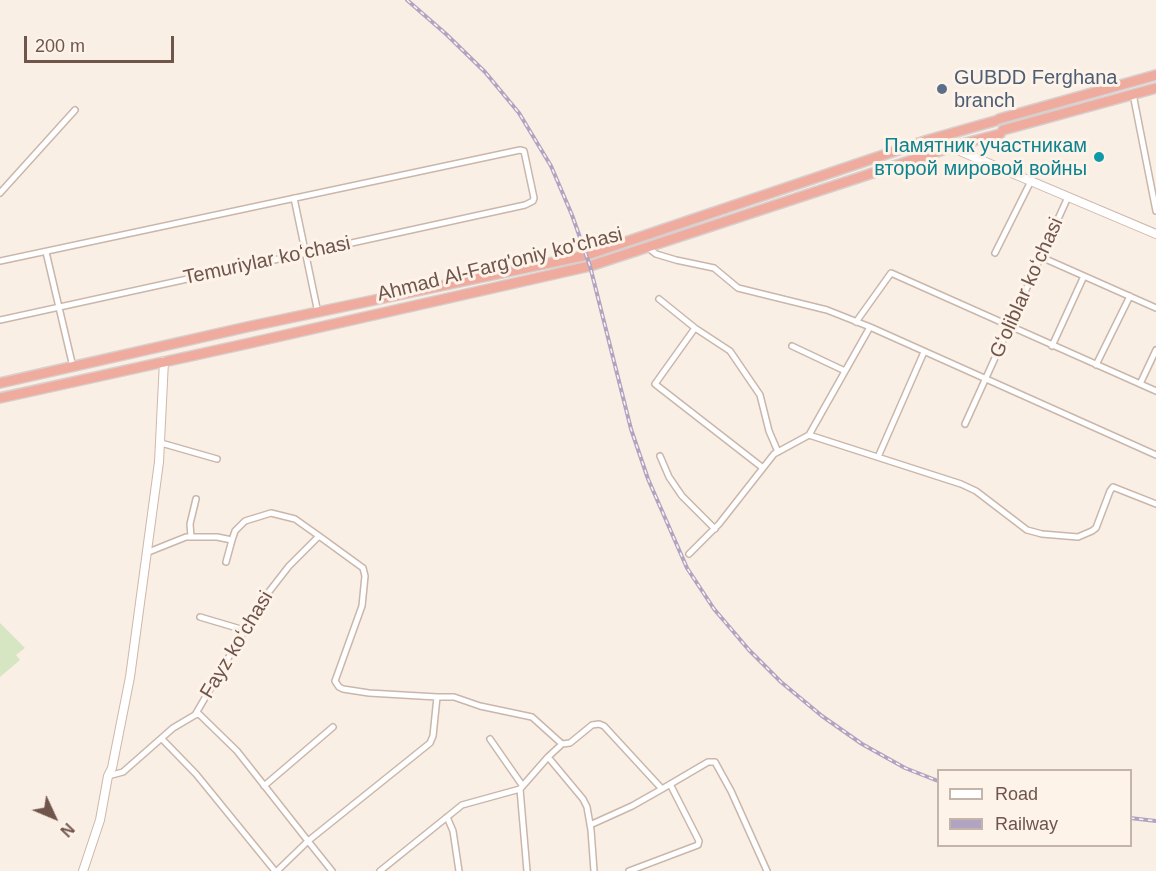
<!DOCTYPE html>
<html>
<head>
<meta charset="utf-8">
<style>
	body { margin:0 }
	#map { position:relative; width:1156px; height:871px; overflow:hidden; background:#faefe4; font-family:Arial,sans-serif }
	canvas { display:block }
	.legend { position:absolute; left:937px; top:769px; width:195px; height:78px; box-sizing:border-box; background:#fdf3e9; border:2px solid #c5b4aa; margin:0; padding:8px 10px; list-style:none; font-size:18px; color:#70554b }
	.legend li { display:flex; align-items:center; gap:12px; height:30px }
	.legend b { width:30px; border:2px solid #c5b4aa }
	.north { position:absolute; left:24px; top:787px; width:60px; height:60px; -webkit-text-stroke:4px #fdf3e9; paint-order:stroke; rotate:134deg; font-size:16px; font-weight:700; line-height:24px; text-align:center; color:#70554b }
	.north::after { content:''; display:block; margin:auto; width:21px; height:27px; background:#70554b; clip-path:polygon(50% 0,100% 100%,50% 72%,0 100%) }
	.scale { position:absolute; left:24px; top:36px; width:150px; height:27px; box-sizing:border-box; border:3px solid #70554b; border-top:0; padding-left:8px; font-size:18px; line-height:21px; white-space:nowrap; color:#70554b; -webkit-text-stroke:4px #fdf3e9; paint-order:stroke }
</style>
</head>
<body>
<div id="map">
<canvas width="1156" height="871"></canvas>
<ul class="legend">
<li><b style="height:8px;background:#fff"></b>Road</li>
<li><b style="height:8px;background:#b1a3c2"></b>Railway</li>
</ul>
<div class="north">N</div>
<div class="scale">200 m</div>
</div>
<script>
const ctx = document.querySelector('canvas').getContext('2d');
ctx.lineJoin = 'round';
function fillPath(path, color) {
  ctx.fillStyle = color;
  ctx.fill(path, 'evenodd');
}
function poly(rows) {
  const path = new Path2D();
  for (const r of rows) {
    path.moveTo(r[0], r[1]);
    for (let i = 2; i < r.length; i += 2) path.lineTo(r[i], r[i + 1]);
  }
  return path;
}
function trace(path, color, width, dash) {
  ctx.strokeStyle = color;
  ctx.lineWidth = width;
  ctx.lineCap = dash ? 'butt' : 'round';
  ctx.setLineDash(dash || []);
  ctx.stroke(path);
}
function label(font, color, halo, rows, align = 'center') {
  ctx.font = font + ' Arial,sans-serif';
  ctx.lineWidth = 6;
  ctx.setLineDash([]);
  ctx.textBaseline = 'middle';
  ctx.strokeStyle = halo;
  ctx.fillStyle = color;
  for (const [text, x, y, turn = 0] of rows) {
    ctx.save();
    ctx.translate(x, y);
    ctx.rotate((+turn || 0) * Math.PI / 180);
    ctx.textAlign = isNaN(turn) ? turn : align;
    if (halo) ctx.strokeText(text, 0, 0);
    ctx.fillText(text, 0, 0);
    ctx.restore();
  }
}
const green = poly([
	[0,623,25,648,16,655,20,660,0,677]
]);
const street = poly([
	[1133,94,1156,211],
	[0,193,75,110],
	[294,198,318,313],
	[647,247,656,254,676,260,714,268,738,288,827,310,870,327,1156,455],
	[46,252,73,367],
	[995,253,1031,181],
	[1041,257,1156,308],
	[0,261,520,150,524,151,534,198,533,201,525,205,0,320],
	[659,299,695,328,730,351,760,395,769,431,778,452],
	[856,322,891,273,1156,391],
	[695,328,655,384,763,468],
	[792,346,845,371],
	[1052,346,1084,276],
	[1096,365,1130,296],
	[1140,384,1156,350],
	[965,424,1068,197],
	[809,435,961,484,976,491,1027,530,1042,534,1078,537,1092,531,1096,528,1110,491,1113,487,1156,504],
	[161,443,217,459],
	[660,456,669,477,682,496,715,529],
	[878,457,924,352],
	[191,537,190,524,196,499],
	[232,540,235,531,245,521,271,513,295,519,319,536],
	[146,553,186,537,217,537,232,540,226,562],
	[689,554,719,524,774,454,809,435,870,327],
	[200,617,244,630],
	[437,697,454,697,480,706,532,717,562,744],
	[195,715,199,714,237,751,308,841,277,871],
	[162,739,196,774,275,871],
	[490,739,522,785],
	[562,744,570,743,592,725,599,724,604,726,662,789,708,762,715,762,731,791,767,871],
	[548,757,583,799,587,807,591,830,594,871],
	[108,776,123,772,173,728,195,715,261,602,289,566,319,536,363,568,365,576,362,606,335,681,339,687,343,689,369,693,437,697,433,736,430,743,308,841,332,871],
	[264,786,333,727],
	[520,789,527,871],
	[447,817,453,831,459,871],
	[590,825,632,806,662,789],
	[380,871,462,805,520,789,548,757,562,744],
	[629,871,698,845,699,841,670,784]
]);
const secondary = poly([
	[958,145,962,152,1156,234],
	[83,871,100,820,108,776,112,768,130,677,159,462,164,361]
]);
const highway = poly([
	[999,119,1156,75],
	[1003,130,1156,88],
	[0,383,247,327,587,255,928,140,995,121],
	[0,398,250,343,590,266,958,145,1000,134]
]);
const rail = poly([
	[407,0,446,34,485,72,519,113,551,166,572,215,590,266,631,429,648,479,687,568,714,609,749,650,781,682,822,716,862,744,905,768,938,781],
	[1130,818,1156,821]
]);
const markers = [
	[942,89,6,"#5c6f8a"],
	[1099,157,6,"#0f9aa8"]
];
const serviceNames = [
	["GUBDD Ferghana",954,78],
	["branch",954,101]
];
const cultureNames = [
	["Памятник участникам",1087,146],
	["второй мировой войны",1087,169]
];
const streetNames = [
	["Temuriylar koʻchasi",267,261,-12],
	["Ahmad Al-Farg'oniy ko'chasi",500,265,-14],
	["Gʻoliblar koʻchasi",1027,288,-66],
	["Fayz koʻchasi",237,645,-59]
];
fillPath(green, '#d6e6c3');
trace(street, '#cab6ab', 8);
trace(secondary, '#cfb7ac', 10);
trace(highway, '#d7cfcd', 12);
trace(street, '#fff', 5);
trace(secondary, '#fff', 8);
trace(highway, '#f0ab9f', 9);
trace(rail, '#b1a3c2', 4);
trace(rail, '#fdf3e9', 1.5, [4.5]);
for (const [x, y, r, color] of markers) {
  const dot = new Path2D();
  dot.arc(x, y, r, 0, 2 * Math.PI);
  ctx.fillStyle = color;
  ctx.fill(dot);
  trace(dot, '#fdf3e9', 2);
}
label('20px', '#4e5e75', '#fdf3e9', serviceNames, 'left');
label('20px', '#0d838f', '#fdf3e9', cultureNames, 'right');
label('20px', '#70554b', '#fdf3e9', streetNames);
</script>
</body>
</html>
